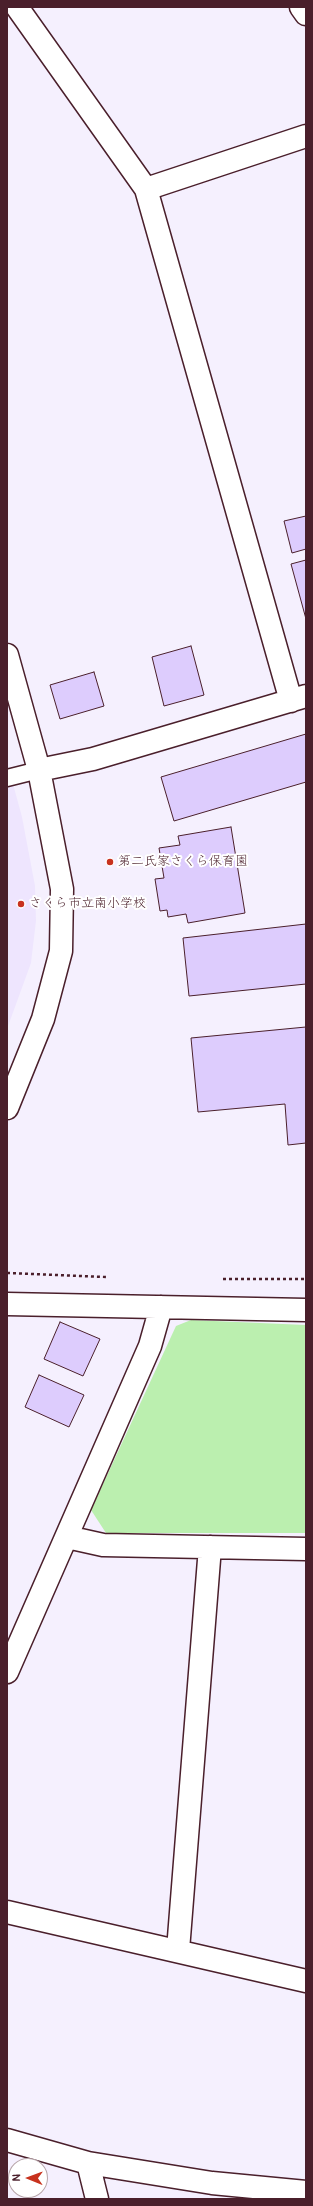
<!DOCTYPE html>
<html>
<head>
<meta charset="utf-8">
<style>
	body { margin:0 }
	#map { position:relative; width:313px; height:2206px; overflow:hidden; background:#f5f0fe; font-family:Pangolin,sans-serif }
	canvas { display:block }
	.frame { position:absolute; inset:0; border:8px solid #4a1f2b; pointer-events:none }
	.north { position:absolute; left:8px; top:2158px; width:40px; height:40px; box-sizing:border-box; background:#fff; border:1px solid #b7a5aa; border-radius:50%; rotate:271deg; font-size:11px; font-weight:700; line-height:16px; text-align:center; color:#4a1f2b }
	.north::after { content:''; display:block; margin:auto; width:14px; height:18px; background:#c8321e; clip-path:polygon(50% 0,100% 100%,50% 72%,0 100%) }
</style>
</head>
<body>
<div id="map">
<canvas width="313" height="2206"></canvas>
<div class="frame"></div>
<div class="north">N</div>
</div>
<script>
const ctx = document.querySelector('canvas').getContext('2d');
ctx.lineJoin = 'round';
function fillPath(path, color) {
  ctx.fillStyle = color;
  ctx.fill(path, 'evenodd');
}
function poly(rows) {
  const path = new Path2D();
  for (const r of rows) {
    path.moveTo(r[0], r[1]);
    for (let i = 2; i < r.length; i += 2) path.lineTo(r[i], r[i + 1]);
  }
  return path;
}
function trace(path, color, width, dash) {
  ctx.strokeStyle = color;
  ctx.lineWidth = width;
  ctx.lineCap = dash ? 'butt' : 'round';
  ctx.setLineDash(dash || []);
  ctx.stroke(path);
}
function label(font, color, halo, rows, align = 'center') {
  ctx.font = font + ' Pangolin,"Klee One",sans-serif';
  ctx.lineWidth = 4;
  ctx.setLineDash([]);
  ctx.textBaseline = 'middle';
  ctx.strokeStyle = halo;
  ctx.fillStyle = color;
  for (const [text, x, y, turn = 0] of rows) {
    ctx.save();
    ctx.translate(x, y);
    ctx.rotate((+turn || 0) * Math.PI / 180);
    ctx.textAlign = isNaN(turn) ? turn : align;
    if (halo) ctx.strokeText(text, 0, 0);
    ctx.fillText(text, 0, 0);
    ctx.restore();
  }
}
const built = poly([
	[7,762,22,817,35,886,36,921,31,963,7,1029]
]);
const green = poly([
	[191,1320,306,1325,306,1533,106,1533,91,1510,176,1326]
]);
const building = poly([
	[306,516,306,549,292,553,284,521,306,516],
	[306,560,306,619,291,564,306,560],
	[191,646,204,695,164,706,152,657,191,646],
	[94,672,104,706,60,719,50,685,94,672],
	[306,734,306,782,174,821,161,777,306,734],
	[231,827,245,913,188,923,186,914,168,917,167,910,160,911,155,879,164,878,159,848,180,845,178,836,231,827],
	[306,924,306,984,189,996,183,938,306,924],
	[306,1027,306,1143,288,1145,285,1104,198,1112,191,1038,306,1027],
	[60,1322,100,1339,83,1376,44,1359,60,1322],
	[39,1375,84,1395,69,1427,25,1407,39,1375]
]);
const path = poly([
	[7,1273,106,1277],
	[223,1279,306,1279]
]);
const lane = poly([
	[7,778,39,770]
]);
const street = poly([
	[17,7,146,189,291,701],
	[301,7,306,14],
	[146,189,306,136],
	[7,655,39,770,62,889,61,951,43,1019,7,1108],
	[39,770,93,759,306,696],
	[7,1304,306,1310],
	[67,1537,103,1545,306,1549],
	[7,1672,150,1346,161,1307],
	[7,1912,306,1981],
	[178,1950,210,1547],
	[7,2140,88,2163,212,2183,306,2192],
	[88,2163,97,2199]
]);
const markers = [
	[110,862,4,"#c8321e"],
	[21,904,4,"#c8321e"]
];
const poiNames = [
	["第二氏家さくら保育園",118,862],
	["さくら市立南小学校",29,904]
];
fillPath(built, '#eee5fe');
fillPath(green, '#bbefaf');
fillPath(building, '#ddccfd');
trace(building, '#4a1f2b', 1);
trace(lane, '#4a1f2b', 19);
trace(street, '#4a1f2b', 25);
trace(path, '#4a1f2b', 2.5, [3, 3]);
trace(lane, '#fff', 16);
trace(street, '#fff', 22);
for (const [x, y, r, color] of markers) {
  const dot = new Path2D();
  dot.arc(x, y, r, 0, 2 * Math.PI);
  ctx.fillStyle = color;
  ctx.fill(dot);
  trace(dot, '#fff', 1.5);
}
label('13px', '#4a1f2b', '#fff', poiNames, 'left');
</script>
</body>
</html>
